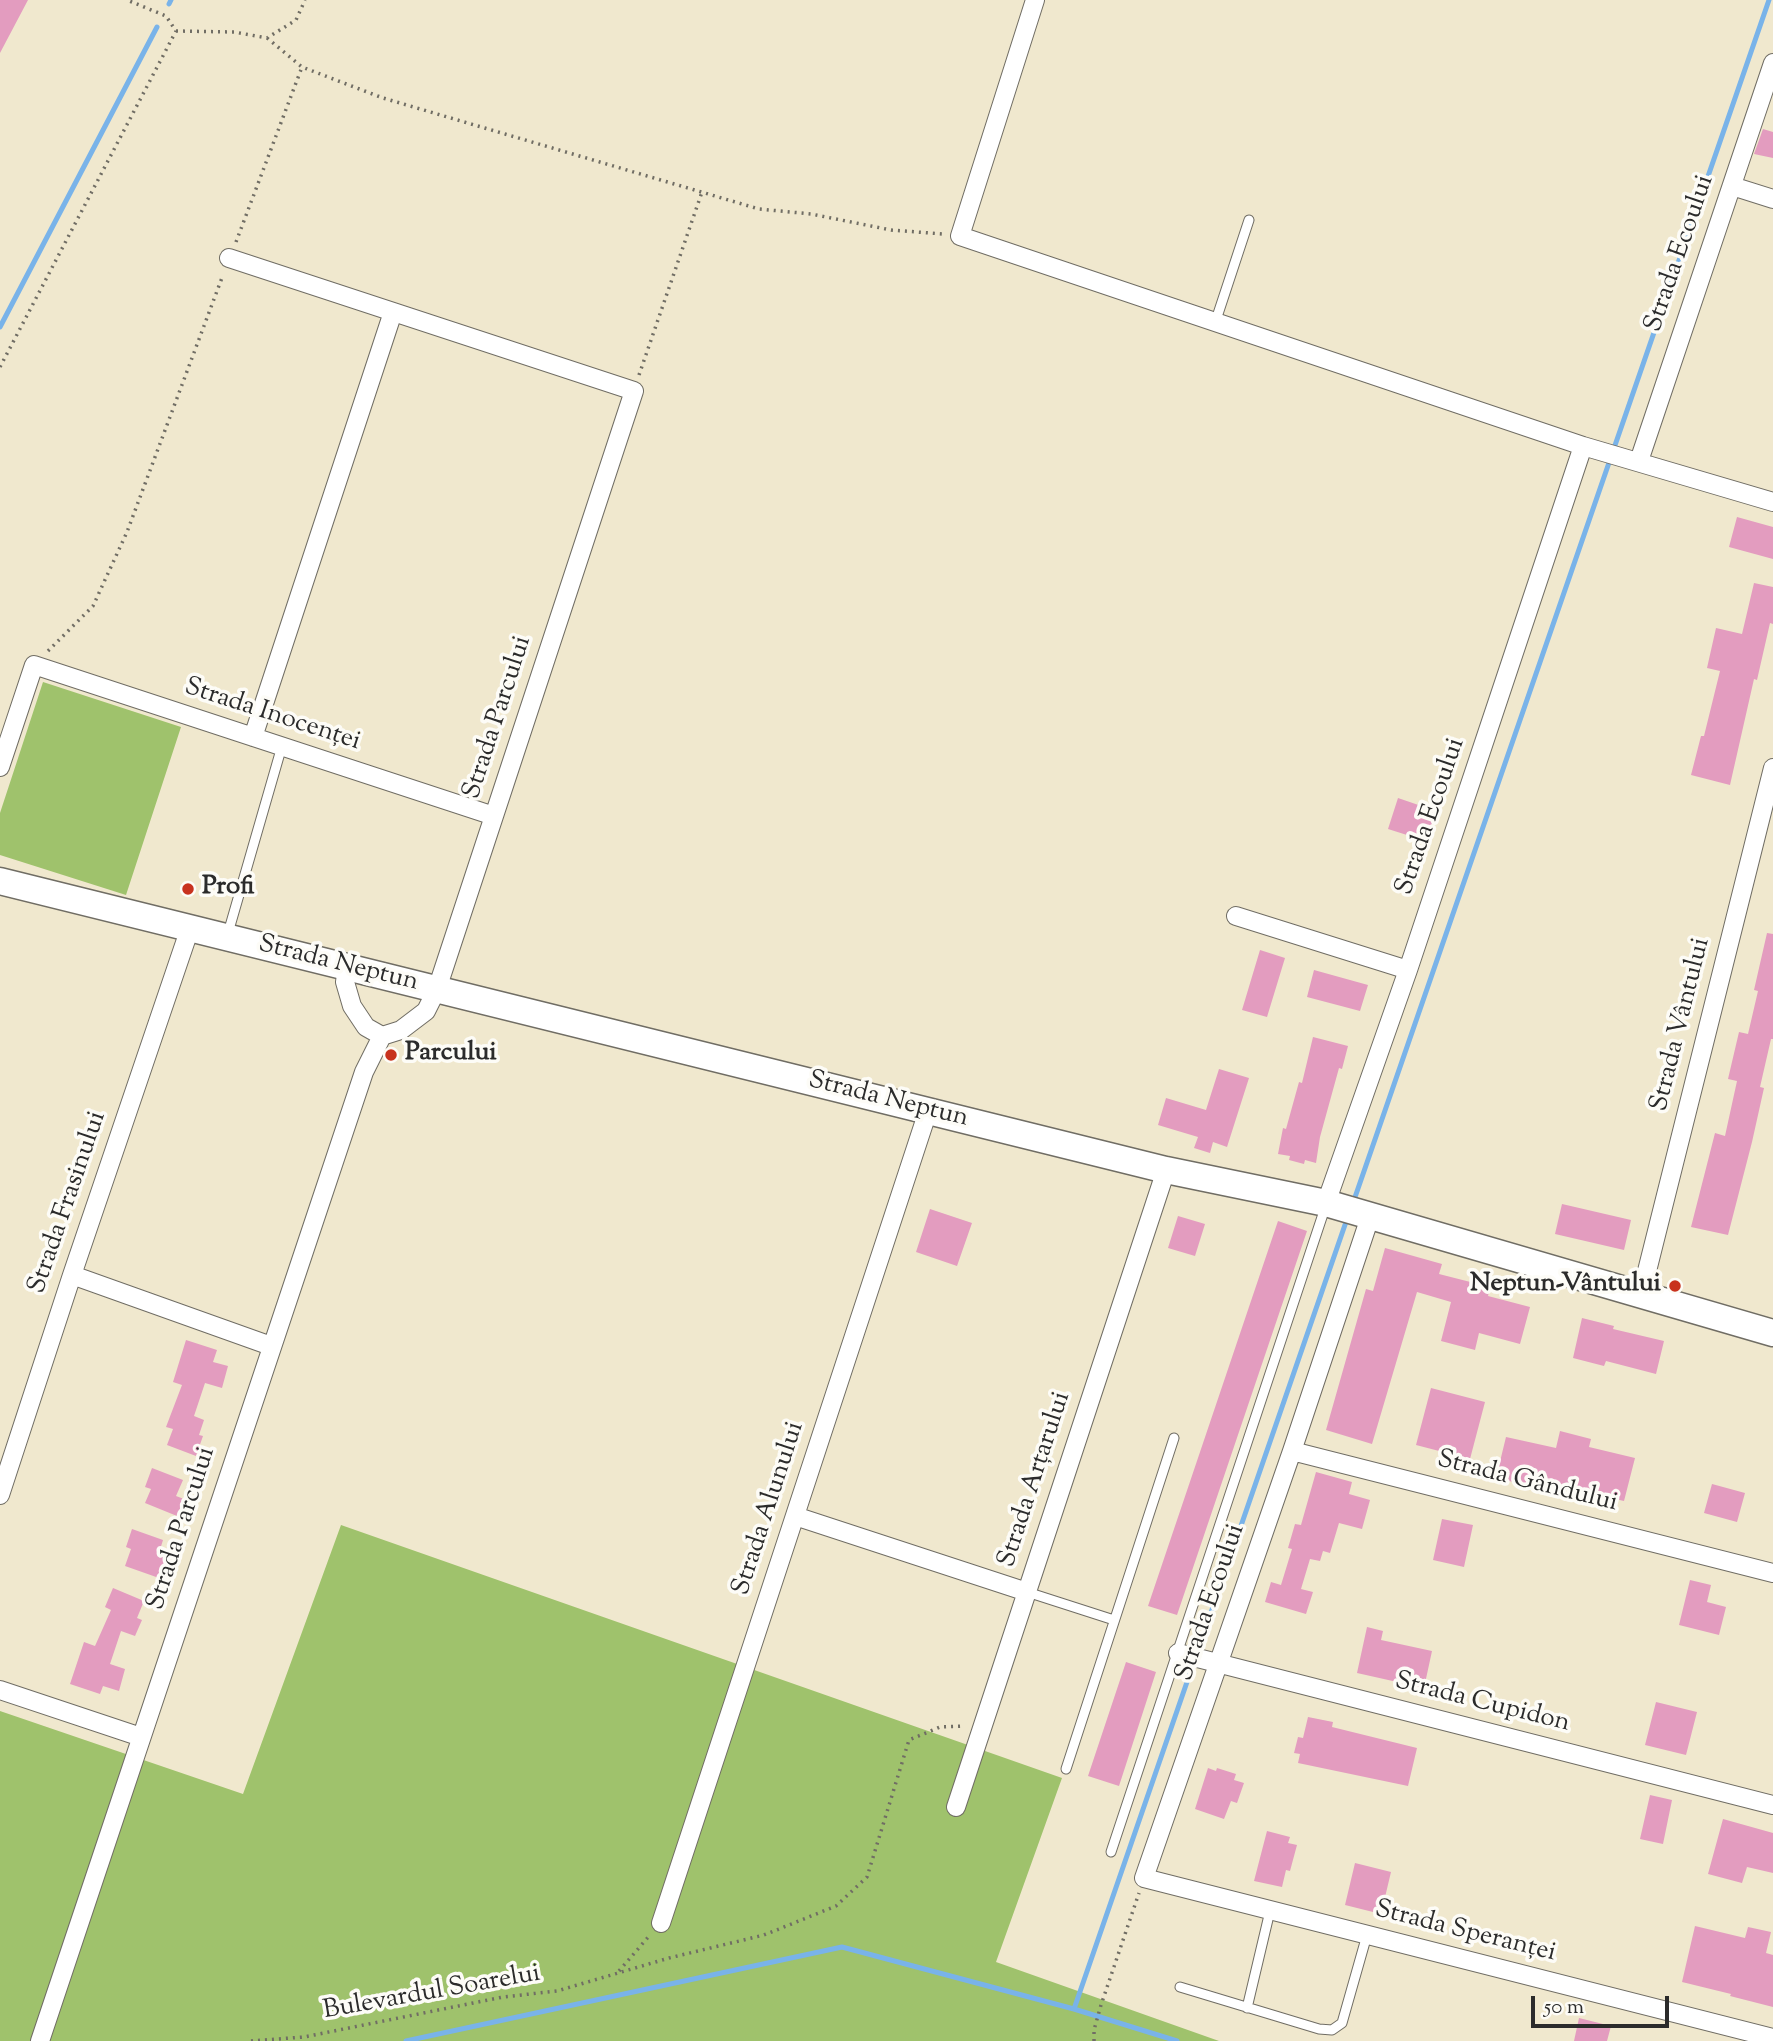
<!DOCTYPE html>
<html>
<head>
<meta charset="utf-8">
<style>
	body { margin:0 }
	#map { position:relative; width:1773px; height:2041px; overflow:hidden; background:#f0e8ce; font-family:"Sorts Mill Goudy",serif }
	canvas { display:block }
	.scale { position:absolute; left:1531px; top:1996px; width:138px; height:32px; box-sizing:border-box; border:4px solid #2b2b2b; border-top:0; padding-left:9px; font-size:21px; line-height:24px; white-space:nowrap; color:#2b2b2b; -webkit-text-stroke:5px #fdfcf7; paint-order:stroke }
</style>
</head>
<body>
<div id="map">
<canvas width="1773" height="2041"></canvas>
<div class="scale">50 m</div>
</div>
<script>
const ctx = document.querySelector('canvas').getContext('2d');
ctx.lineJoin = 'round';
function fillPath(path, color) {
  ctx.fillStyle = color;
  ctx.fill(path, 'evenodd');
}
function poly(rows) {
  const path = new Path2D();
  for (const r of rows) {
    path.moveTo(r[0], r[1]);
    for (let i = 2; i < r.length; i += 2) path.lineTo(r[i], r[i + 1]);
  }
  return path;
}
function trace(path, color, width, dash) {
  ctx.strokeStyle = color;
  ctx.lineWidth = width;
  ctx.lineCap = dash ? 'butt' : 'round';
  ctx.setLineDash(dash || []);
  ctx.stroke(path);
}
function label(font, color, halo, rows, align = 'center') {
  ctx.font = font + ' "Sorts Mill Goudy",serif';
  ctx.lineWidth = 7;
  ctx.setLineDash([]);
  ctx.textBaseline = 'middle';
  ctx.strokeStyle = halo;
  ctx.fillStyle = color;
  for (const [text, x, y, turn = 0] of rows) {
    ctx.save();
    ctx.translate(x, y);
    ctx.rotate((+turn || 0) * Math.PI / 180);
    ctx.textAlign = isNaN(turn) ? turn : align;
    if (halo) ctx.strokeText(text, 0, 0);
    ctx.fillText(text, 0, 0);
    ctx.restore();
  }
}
const green = poly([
	[43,682,181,727,126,895,0,855,0,813],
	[341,1525,1062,1778,996,1962,1219,2041,0,2041,0,1711,243,1794]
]);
const stream = poly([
	[169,4,171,0],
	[0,327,157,27],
	[1353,1203,1769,0],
	[1074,2009,1347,1219],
	[406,2041,842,1947,1074,2009,1177,2041]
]);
const building = poly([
	[0,0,28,0,0,53],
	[1763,129,1773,132,1773,158,1754,154],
	[1737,517,1773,527,1773,559,1729,547],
	[1754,583,1773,587,1773,624,1770,623,1757,680,1754,679,1730,785,1691,775,1701,736,1704,736,1720,671,1707,668,1716,628,1742,634],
	[1398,798,1436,811,1426,841,1388,829],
	[1767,933,1773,934,1773,1039,1771,1039,1760,1087,1764,1088,1752,1142,1728,1235,1691,1227,1715,1133,1725,1136,1737,1081,1728,1079,1739,1032,1748,1034,1758,991,1754,990],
	[1260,950,1285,958,1267,1017,1242,1010],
	[1314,970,1368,985,1360,1011,1307,997],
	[1313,1037,1348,1046,1342,1069,1339,1068,1320,1137,1316,1163,1305,1160,1304,1164,1289,1160,1290,1156,1278,1154,1283,1128,1286,1129,1299,1082,1302,1083],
	[1219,1069,1249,1078,1227,1147,1213,1142,1210,1153,1194,1148,1198,1137,1158,1125,1166,1098,1206,1110],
	[1562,1204,1631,1220,1624,1250,1555,1234],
	[930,1209,972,1223,957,1266,916,1252],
	[1178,1216,1205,1224,1195,1256,1168,1248],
	[1278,1221,1307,1231,1177,1615,1148,1606],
	[1385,1248,1442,1264,1439,1274,1490,1287,1488,1296,1530,1307,1520,1344,1479,1333,1475,1350,1441,1341,1451,1302,1417,1292,1372,1444,1326,1430,1366,1289,1373,1291],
	[1582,1318,1614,1326,1613,1329,1664,1341,1656,1374,1606,1361,1604,1366,1573,1358],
	[186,1340,217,1350,213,1362,228,1366,222,1388,205,1383,194,1416,204,1420,199,1435,203,1436,196,1456,167,1445,173,1429,166,1427,182,1385,173,1382],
	[1431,1388,1485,1402,1470,1459,1416,1445],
	[1560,1431,1591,1439,1589,1447,1635,1458,1624,1501,1527,1479,1526,1485,1496,1478,1506,1437,1556,1448],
	[152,1468,183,1480,176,1496,184,1499,177,1516,145,1503,151,1489,145,1487],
	[1316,1472,1352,1482,1349,1494,1370,1500,1362,1529,1339,1523,1330,1553,1323,1551,1320,1561,1310,1559,1301,1589,1313,1592,1306,1614,1265,1602,1271,1582,1281,1585,1292,1549,1288,1548,1295,1524,1301,1525],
	[1712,1484,1745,1493,1737,1522,1704,1513],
	[1442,1519,1473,1525,1464,1567,1433,1560],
	[132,1529,163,1540,158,1556,166,1558,159,1578,125,1566,131,1549,126,1547],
	[1690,1580,1711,1585,1707,1602,1726,1607,1719,1635,1679,1625],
	[113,1588,144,1601,137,1618,142,1620,135,1636,121,1631,110,1664,125,1669,119,1691,103,1686,100,1694,70,1684,84,1642,95,1646,111,1610,105,1607],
	[1367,1627,1383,1631,1381,1640,1432,1651,1424,1688,1357,1673],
	[1126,1662,1156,1672,1119,1786,1088,1776],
	[1656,1702,1697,1712,1686,1755,1645,1745],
	[1308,1717,1333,1722,1332,1727,1417,1748,1408,1786,1298,1763,1300,1754,1294,1753,1298,1737,1303,1738],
	[1208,1768,1216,1771,1217,1768,1236,1774,1234,1780,1244,1783,1237,1803,1231,1801,1224,1819,1195,1809],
	[1650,1795,1672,1800,1663,1844,1640,1839],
	[1723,1819,1773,1833,1773,1873,1747,1867,1742,1883,1708,1874],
	[1267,1831,1290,1837,1288,1843,1297,1845,1290,1871,1286,1870,1282,1887,1254,1881],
	[1355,1863,1391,1872,1381,1914,1345,1905],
	[1695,1926,1745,1938,1748,1927,1771,1932,1766,1953,1773,1955,1773,2007,1730,1996,1731,1994,1682,1982],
	[1579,2018,1611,2026,1607,2041,1574,2041]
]);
const path = poly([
	[176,31,234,32,267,38,296,20,305,0],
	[267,38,302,67,383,98,759,209,811,214,891,230,943,234],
	[236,242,302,67],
	[0,367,176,31,166,16,127,0],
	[639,375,702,192],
	[48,651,93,606,127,532,223,275],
	[619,1971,650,1935],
	[251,2041,304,2037,503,1997,557,1991,669,1958,764,1935,836,1906,867,1877,909,1740,940,1727,964,1726],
	[1094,2041,1094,2030,1101,2005,1139,1893]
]);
const lane = poly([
	[1215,323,1249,220],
	[228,933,282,746],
	[1027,1592,1114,1620],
	[1066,1769,1174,1438],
	[1111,1852,1326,1205],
	[1180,1987,1319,2029,1332,2030,1342,2023,1367,1935],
	[1247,2008,1270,1911]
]);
const street = poly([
	[1035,0,960,236,1583,446,1773,502],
	[1732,186,1773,199],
	[229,258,634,391,437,989,426,1011,401,1030,382,1036,366,1027,352,1006,345,982,347,967],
	[1639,461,1773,63],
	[253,737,393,312],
	[0,767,34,665,494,816],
	[1236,916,1408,970],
	[1326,1203,1408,970,1583,446],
	[1370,1217,1292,1451,1144,1878,1773,2038],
	[72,1275,271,1346],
	[1641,1295,1773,768],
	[1292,1451,1773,1573],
	[0,1495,72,1275,190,928],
	[795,1516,1027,1592],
	[1178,1653,1773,1805],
	[0,1690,141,1737],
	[956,1807,1166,1170],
	[661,1923,928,1111],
	[40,2041,364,1072,382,1036]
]);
const secondary = poly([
	[0,881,1166,1170,1326,1203,1773,1333]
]);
const markers = [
	[188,889,7,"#c8321e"],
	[391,1055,7,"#c8321e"],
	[1675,1286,7,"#c8321e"]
];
const streetNames = [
	["Strada Ecoului",1681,254,-71],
	["Strada Inocenței",272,716,18],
	["Strada Parcului",499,718,-72],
	["Strada Ecoului",1432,817,-71],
	["Strada Neptun",338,965,14],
	["Strada Vântului",1682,1025,-76],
	["Strada Neptun",888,1101,14],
	["Strada Frasinului",69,1203,-71],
	["Strada Arțarului",1036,1480,-72],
	["Strada Gândului",1527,1483,14],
	["Strada Alunului",770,1509,-72],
	["Strada Parcului",183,1529,-72],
	["Strada Ecoului",1212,1603,-71],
	["Strada Cupidon",1482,1704,14],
	["Strada Speranței",1465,1933,14],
	["Bulevardul Soarelui",432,1994,-10]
];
const poiNames = [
	["Profi",202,889],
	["Parcului",405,1055],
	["Neptun-Vântului",1661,1286,"right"]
];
fillPath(green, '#9fc26c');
trace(stream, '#79b3e9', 5);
fillPath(building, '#e39cbf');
trace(lane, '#706d64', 11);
trace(street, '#706d64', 20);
trace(secondary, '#706d64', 29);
trace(path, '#706d64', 3.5, [2, 5]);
trace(lane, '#fff', 9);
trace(street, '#fff', 18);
trace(secondary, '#fff', 26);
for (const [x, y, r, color] of markers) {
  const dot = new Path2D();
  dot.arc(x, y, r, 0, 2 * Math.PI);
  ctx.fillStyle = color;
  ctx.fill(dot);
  trace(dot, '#fdfcf7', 2.5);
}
label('26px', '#2b2b2b', '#fdfcf7', streetNames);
label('bold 26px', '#2b2b2b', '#fdfcf7', poiNames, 'left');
</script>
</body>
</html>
